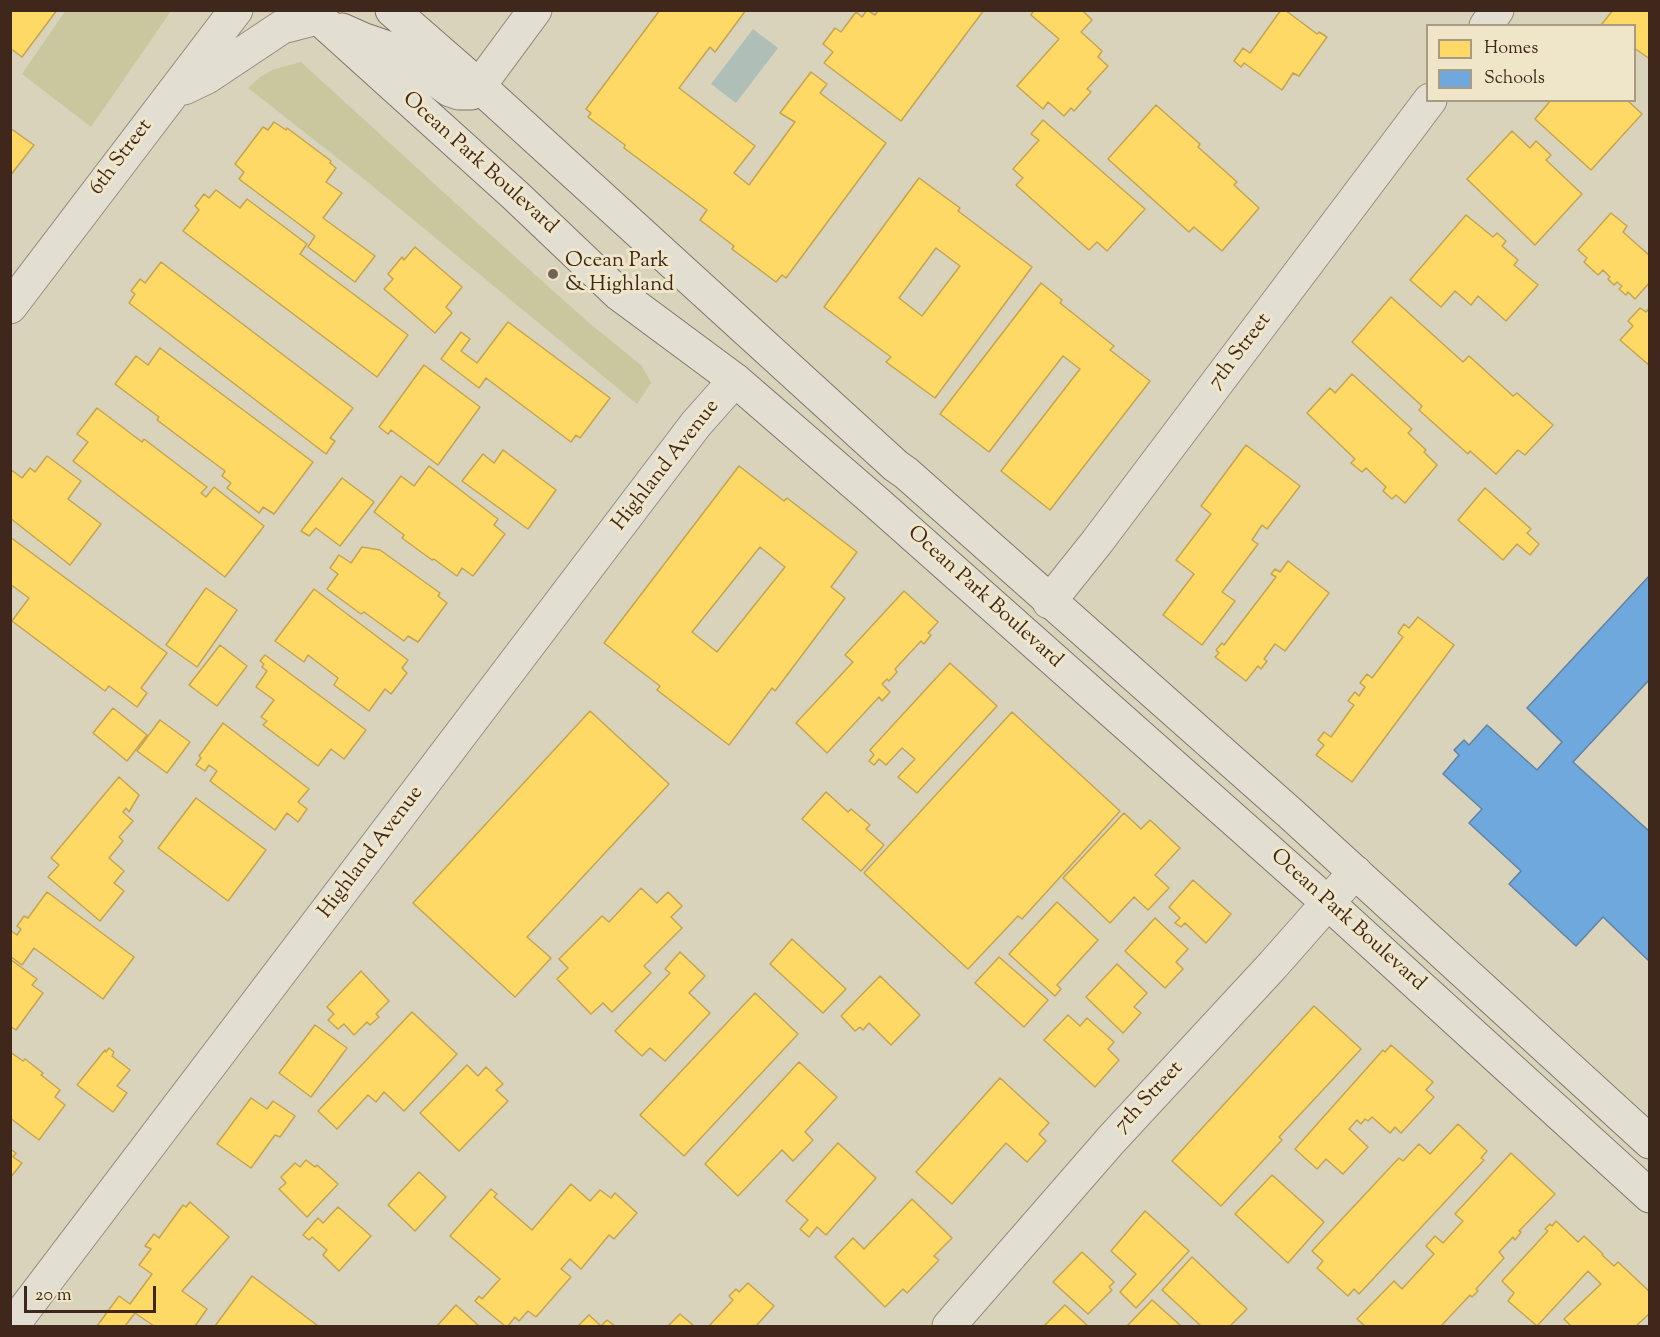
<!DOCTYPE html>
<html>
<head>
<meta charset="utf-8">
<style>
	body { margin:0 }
	#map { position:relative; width:1660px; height:1337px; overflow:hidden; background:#dad3bb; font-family:"Sorts Mill Goudy",serif }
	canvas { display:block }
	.frame { position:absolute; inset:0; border:12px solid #3f281b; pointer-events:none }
	.legend { position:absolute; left:1426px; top:24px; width:210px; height:78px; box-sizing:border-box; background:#efe6ca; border:2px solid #a99a84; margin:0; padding:8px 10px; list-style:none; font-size:18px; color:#3f281b }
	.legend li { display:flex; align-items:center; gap:12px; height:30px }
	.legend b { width:30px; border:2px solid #a99a84 }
	.scale { position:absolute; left:24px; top:1286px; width:132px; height:27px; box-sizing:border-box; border:3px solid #3f281b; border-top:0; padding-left:8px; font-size:18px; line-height:21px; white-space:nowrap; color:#3f281b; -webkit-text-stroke:4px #efe6ca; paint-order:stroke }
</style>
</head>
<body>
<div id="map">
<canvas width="1660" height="1337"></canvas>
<div class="frame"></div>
<ul class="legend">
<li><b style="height:16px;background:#ffd966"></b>Homes</li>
<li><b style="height:16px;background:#6fa8dc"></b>Schools</li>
</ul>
<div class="scale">20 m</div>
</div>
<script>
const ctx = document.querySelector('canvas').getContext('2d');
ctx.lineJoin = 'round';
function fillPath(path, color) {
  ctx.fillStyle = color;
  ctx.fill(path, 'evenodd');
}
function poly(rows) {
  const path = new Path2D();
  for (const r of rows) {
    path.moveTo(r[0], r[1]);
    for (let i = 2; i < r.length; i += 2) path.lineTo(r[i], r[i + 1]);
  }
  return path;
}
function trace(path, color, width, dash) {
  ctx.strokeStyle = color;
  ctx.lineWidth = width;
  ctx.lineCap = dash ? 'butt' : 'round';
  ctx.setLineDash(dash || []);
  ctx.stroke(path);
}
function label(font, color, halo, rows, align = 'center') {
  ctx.font = font + ' "Sorts Mill Goudy",serif';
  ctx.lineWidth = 6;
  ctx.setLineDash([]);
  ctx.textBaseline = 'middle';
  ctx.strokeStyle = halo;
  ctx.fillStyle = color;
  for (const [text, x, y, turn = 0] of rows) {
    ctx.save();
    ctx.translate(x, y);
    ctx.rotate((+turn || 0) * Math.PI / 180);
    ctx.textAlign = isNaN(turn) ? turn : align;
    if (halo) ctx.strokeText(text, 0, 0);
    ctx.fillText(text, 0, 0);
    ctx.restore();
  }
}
const green = poly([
	[66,10,171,11,91,127,22,74],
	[301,62,474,220,588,322,642,366,651,383,637,404,359,175,248,88,260,77,272,70]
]);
const water = poly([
	[753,29,778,48,736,103,711,84]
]);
const homes = poly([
	[10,10,57,10,22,57,10,48,10,10],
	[660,10,746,10,715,52,710,47,679,88,755,146,734,173,749,185,795,122,780,113,811,72,827,84,820,93,886,143,786,278,782,275,776,282,732,249,734,246,700,220,707,210,624,148,625,145,588,117,591,113,586,109,660,10],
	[867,10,875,15,879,10,984,10,901,121,824,63,833,52,823,44,835,28,841,32,856,12,862,17,867,10],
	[1034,10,1082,10,1092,20,1081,32,1102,51,1098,57,1108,66,1087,89,1091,92,1074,111,1071,108,1064,116,1048,102,1043,109,1017,86,1059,39,1031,15,1034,10],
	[1281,10,1285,10,1317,34,1319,32,1327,37,1299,76,1293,73,1282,90,1244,63,1241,67,1234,61,1243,48,1250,53,1281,10],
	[1613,10,1650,10,1650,59,1634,48,1634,26,1605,26,1602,24,1613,10],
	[1551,100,1627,100,1642,114,1591,170,1535,119,1551,100],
	[1156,105,1200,144,1198,147,1237,182,1234,185,1259,208,1222,251,1194,227,1189,232,1108,159,1156,105],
	[1043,120,1145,209,1107,251,1097,242,1089,250,1016,185,1023,178,1013,169,1039,140,1031,134,1043,120],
	[274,122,286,130,287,128,331,161,330,163,336,168,326,182,342,193,323,218,375,256,355,282,308,247,315,236,239,179,244,172,235,164,263,127,268,130,274,122],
	[10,128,34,145,10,176,10,128],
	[1512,131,1530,148,1536,141,1551,155,1546,160,1582,194,1535,245,1467,179,1512,131],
	[919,178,960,208,958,211,1032,267,935,398,886,362,891,357,824,307,919,178],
	[936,248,960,266,922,316,899,298,936,248],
	[216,190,240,208,247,199,307,244,300,254,408,335,377,377,183,231,199,210,195,206,204,194,209,198,216,190],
	[1611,213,1627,226,1623,232,1650,256,1650,282,1635,299,1628,292,1626,295,1619,289,1622,286,1617,282,1614,285,1608,279,1610,277,1603,270,1598,275,1584,262,1587,258,1578,250,1611,213],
	[1466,215,1493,237,1497,233,1506,241,1502,246,1518,260,1514,265,1538,285,1506,321,1478,296,1471,305,1455,291,1441,307,1410,280,1466,215],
	[415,247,462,287,446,307,452,313,435,333,384,289,393,279,388,274,402,257,404,260,415,247],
	[161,262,353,408,330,438,335,441,326,454,129,303,135,294,131,291,140,279,145,283,161,262],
	[1041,283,1062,300,1060,303,1114,346,1110,350,1150,381,1050,510,1001,471,1080,369,1063,356,989,452,940,414,1041,283],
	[1391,297,1463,362,1469,356,1513,396,1517,393,1553,425,1525,455,1518,450,1496,474,1470,451,1468,454,1419,410,1422,406,1352,342,1391,297],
	[1650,307,1650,366,1620,340,1633,326,1628,321,1640,308,1646,312,1650,307],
	[508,322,610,398,580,438,576,435,571,442,486,378,479,388,441,359,461,332,470,339,461,351,477,363,508,322],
	[160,348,313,462,274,514,263,507,259,513,227,488,231,483,222,476,225,471,157,420,159,417,115,384,136,356,148,365,160,348],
	[424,365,480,407,438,465,391,430,388,434,379,427,424,365],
	[1352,374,1412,429,1408,433,1426,450,1424,452,1437,465,1405,503,1396,495,1392,499,1383,491,1386,487,1366,468,1362,472,1351,463,1355,459,1307,413,1330,388,1335,393,1352,374],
	[97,408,142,442,144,439,207,487,201,493,206,497,214,487,264,526,225,577,73,461,88,442,77,434,97,408],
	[1246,445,1300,486,1267,529,1262,525,1252,540,1258,544,1222,592,1235,601,1202,645,1163,615,1194,574,1176,560,1211,514,1201,506,1246,445],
	[503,450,556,490,528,529,462,481,483,454,494,463,503,450],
	[47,456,81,481,68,499,101,524,70,565,10,518,10,469,22,478,30,468,35,472,47,456],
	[429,466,498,519,494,525,505,534,473,576,462,568,457,576,434,559,432,560,402,538,404,535,374,512,401,476,414,486,429,466],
	[739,466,784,501,787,498,857,552,831,587,845,598,775,691,772,688,729,745,657,690,660,686,604,643,739,466],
	[760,547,785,567,717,652,692,632,760,547],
	[342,478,374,502,340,546,316,528,309,536,301,531,342,478],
	[1485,488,1531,529,1527,533,1539,544,1530,555,1517,544,1503,560,1458,520,1485,488],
	[10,537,167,653,141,688,147,693,137,707,109,686,105,691,12,621,29,598,10,584,10,537],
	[362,547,380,550,440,593,438,596,447,603,418,642,408,636,404,641,364,612,361,614,327,589,338,574,330,568,339,555,351,563,362,547],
	[1288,561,1329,593,1285,651,1275,644,1264,659,1267,661,1261,669,1258,666,1246,681,1215,657,1219,653,1216,650,1222,643,1224,645,1276,577,1271,574,1275,569,1280,572,1288,561],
	[206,588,237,610,197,667,166,645,206,588],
	[314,589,408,660,402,668,407,673,391,694,385,689,369,711,334,685,338,678,308,655,304,662,275,641,314,589],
	[904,591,938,622,928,633,931,635,924,644,921,641,895,669,897,672,889,681,887,679,882,684,890,692,882,701,879,697,827,753,796,723,853,662,845,655,904,591],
	[1418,617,1454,645,1352,782,1316,755,1324,745,1318,740,1324,732,1331,737,1354,705,1348,701,1355,692,1359,696,1365,687,1360,683,1367,674,1372,678,1403,637,1398,633,1404,624,1409,628,1418,617],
	[220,645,247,666,217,706,189,685,220,645],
	[265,655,366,730,344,759,331,749,318,766,263,725,267,721,261,717,274,700,256,687,267,671,262,667,264,664,260,661,265,655],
	[950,663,997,706,917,793,898,777,915,759,902,748,886,765,879,759,874,765,869,761,874,755,870,750,950,663],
	[113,708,147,735,127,761,93,733,113,708],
	[590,711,669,784,527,937,551,958,515,997,413,903,590,711],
	[1012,712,1120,811,1022,919,1018,916,968,969,864,873,1012,712],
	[160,720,190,742,167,773,137,751,160,720],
	[223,723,309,789,298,802,307,809,298,822,287,813,275,830,210,781,217,771,209,765,205,771,196,765,201,758,199,756,223,723],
	[119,777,139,795,129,812,126,808,123,812,133,821,119,837,123,841,109,858,124,871,114,883,124,891,100,921,48,877,59,865,51,858,119,777],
	[826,792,848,812,851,809,870,825,866,829,884,845,861,871,802,819,826,792],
	[196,798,266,850,228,901,158,848,196,798],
	[1124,813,1141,829,1150,820,1180,848,1155,875,1169,888,1148,910,1134,897,1110,923,1063,878,1124,813],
	[1193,880,1231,914,1206,943,1185,923,1181,927,1175,923,1180,918,1169,907,1193,880],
	[641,888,657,903,668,892,682,906,671,917,682,928,644,966,651,973,612,1012,603,1003,591,1014,557,979,568,968,559,959,602,916,609,922,641,888],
	[47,892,134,957,103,999,34,948,22,965,10,956,10,930,17,935,21,929,17,926,24,916,28,918,47,892],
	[1057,902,1098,940,1057,985,1061,989,1055,996,1009,954,1057,902],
	[1155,918,1188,949,1176,962,1183,969,1165,988,1125,951,1155,918],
	[792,939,846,989,823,1013,770,964,792,939],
	[680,952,705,976,689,993,710,1013,665,1061,650,1048,642,1056,615,1031,670,973,665,969,680,952],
	[999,957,1048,1000,1024,1027,975,983,999,957],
	[10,959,37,979,32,985,43,993,16,1030,10,1026,10,959],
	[1117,964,1147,993,1134,1007,1141,1013,1123,1033,1086,997,1117,964],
	[361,971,389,1001,376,1014,379,1017,370,1025,367,1022,354,1035,344,1024,338,1029,328,1020,334,1014,327,1007,361,971],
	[880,976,920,1015,891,1045,869,1023,863,1030,860,1027,855,1031,841,1016,880,976],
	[755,993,798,1034,684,1156,640,1115,755,993],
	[1314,1006,1361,1049,1279,1137,1282,1140,1221,1206,1172,1161,1314,1006],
	[412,1012,457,1054,404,1111,384,1092,376,1102,368,1095,337,1129,318,1111,412,1012],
	[1068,1015,1080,1026,1087,1018,1114,1042,1108,1049,1119,1060,1095,1087,1044,1040,1068,1015],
	[315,1025,347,1048,311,1097,279,1073,315,1025],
	[1391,1045,1433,1082,1426,1090,1434,1097,1401,1133,1395,1127,1390,1133,1372,1117,1368,1121,1365,1119,1361,1124,1357,1120,1349,1129,1368,1147,1343,1174,1326,1159,1317,1169,1295,1149,1383,1050,1385,1052,1391,1045],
	[109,1048,114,1052,112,1056,130,1070,117,1086,127,1093,113,1112,77,1085,105,1050,106,1052,109,1048],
	[10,1052,23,1061,25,1059,43,1073,41,1075,60,1090,55,1097,65,1105,39,1140,10,1118,10,1052],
	[799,1062,837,1097,805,1132,813,1140,793,1161,782,1150,738,1196,705,1164,799,1062],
	[467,1065,478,1076,486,1067,503,1084,496,1090,508,1101,459,1151,420,1113,467,1065],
	[1000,1078,1049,1123,1039,1134,1046,1141,1027,1162,1006,1143,952,1204,916,1172,1000,1078],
	[251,1098,267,1109,273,1101,295,1116,280,1137,275,1135,251,1168,217,1144,251,1098],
	[1458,1124,1487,1151,1481,1158,1484,1160,1359,1294,1354,1289,1348,1296,1317,1268,1323,1261,1312,1251,1399,1158,1403,1161,1419,1144,1430,1154,1458,1124],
	[838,1143,876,1178,826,1235,817,1227,809,1237,800,1229,808,1220,786,1201,838,1143],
	[10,1149,16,1153,13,1157,22,1163,10,1178,10,1149],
	[1511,1153,1555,1194,1519,1231,1521,1232,1515,1240,1513,1237,1499,1252,1504,1258,1476,1289,1478,1291,1472,1297,1470,1295,1441,1326,1365,1326,1357,1319,1394,1281,1402,1289,1434,1254,1426,1246,1435,1236,1443,1243,1463,1221,1455,1214,1511,1153],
	[306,1160,315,1167,317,1165,338,1184,307,1217,279,1189,286,1183,281,1177,295,1163,300,1167,306,1160],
	[419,1172,446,1197,415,1231,388,1205,419,1172],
	[1272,1175,1324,1222,1288,1263,1235,1214,1272,1175],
	[571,1184,590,1201,600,1190,611,1198,615,1193,637,1213,614,1239,609,1235,581,1269,570,1259,561,1269,571,1277,536,1317,528,1311,519,1321,515,1317,508,1326,505,1326,475,1301,479,1296,482,1299,500,1279,450,1236,491,1189,497,1194,494,1197,532,1230,571,1184],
	[912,1199,952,1238,934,1256,939,1260,907,1293,903,1289,885,1307,835,1257,853,1238,864,1249,912,1199],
	[190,1202,229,1237,182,1291,207,1309,195,1326,154,1326,135,1313,125,1326,97,1326,119,1296,130,1304,152,1274,139,1265,151,1249,145,1246,154,1234,159,1238,183,1205,186,1207,190,1202],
	[338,1207,371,1236,339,1271,323,1255,327,1250,312,1237,309,1240,303,1235,318,1218,323,1223,338,1207],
	[1145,1211,1189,1251,1136,1308,1120,1292,1136,1274,1111,1251,1145,1211],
	[1556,1221,1578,1242,1584,1236,1603,1254,1602,1255,1614,1266,1618,1262,1650,1292,1650,1313,1636,1326,1571,1326,1564,1319,1601,1284,1588,1271,1537,1326,1508,1301,1514,1293,1502,1281,1548,1231,1545,1229,1550,1224,1552,1226,1556,1221],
	[1082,1252,1114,1282,1109,1287,1112,1290,1088,1314,1053,1282,1082,1252],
	[1192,1257,1247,1309,1230,1326,1201,1326,1162,1290,1192,1257],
	[252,1276,318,1326,215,1326,252,1276],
	[748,1283,774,1306,756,1326,709,1326,733,1300,729,1296,736,1289,739,1292,748,1283],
	[1152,1300,1181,1326,1127,1326,1152,1300],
	[456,1305,479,1326,437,1326,456,1305],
	[1065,1305,1088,1326,1044,1326,1065,1305],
	[680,1314,694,1326,668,1326,680,1314],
	[589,1315,601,1326,607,1320,615,1326,578,1326,589,1315]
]);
const schools = poly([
	[1650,575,1650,679,1573,762,1650,832,1650,962,1603,917,1576,946,1509,884,1521,871,1469,823,1482,809,1443,774,1459,755,1454,750,1464,740,1469,745,1487,725,1537,770,1562,742,1527,708,1650,575]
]);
const street = poly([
	[1486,26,1497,10],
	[479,86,535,10],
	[184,88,207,77,282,27,317,18],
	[10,307,236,10],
	[1049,602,1097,542,1430,100],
	[12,1326,696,424,735,380],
	[949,1326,1111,1140,1273,965,1355,872]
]);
const secondary = poly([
	[310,10,516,196,619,294,735,380,876,502,1328,903,1650,1196],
	[392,10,479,86,896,466,906,473,1290,813,1650,1142],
	[342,30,362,39,394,50,450,90,459,93,471,93,479,86]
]);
const markers = [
	[553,274,6,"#756453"]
];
const streetNames = [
	["6th Street",122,158,-53],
	["Ocean Park Boulevard",479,164,42],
	["7th Street",1241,352,-53],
	["Highland Avenue",667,466,-52],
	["Ocean Park Boulevard",984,598,42],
	["Highland Avenue",372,853,-53],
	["Ocean Park Boulevard",1347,921,42],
	["7th Street",1150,1098,-47]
];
const poiNames = [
	["Ocean Park",565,262],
	["& Highland",565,286]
];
fillPath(green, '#c8c79e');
fillPath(water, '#afbfb8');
fillPath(homes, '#ffd966');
trace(homes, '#c5a450', 1.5);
fillPath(schools, '#6fa8dc');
trace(schools, '#6182a2', 1.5);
trace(street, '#958d7e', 35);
trace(secondary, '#7e776a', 35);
trace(street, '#e2ded2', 33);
trace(secondary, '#e2ded2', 33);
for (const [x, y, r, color] of markers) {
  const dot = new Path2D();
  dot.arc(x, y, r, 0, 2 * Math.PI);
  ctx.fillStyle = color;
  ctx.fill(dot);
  trace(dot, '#efe6ca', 2);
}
label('21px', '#3f281b', '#efe6ca', streetNames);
label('21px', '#3f281b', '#efe6ca', poiNames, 'left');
</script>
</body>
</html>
